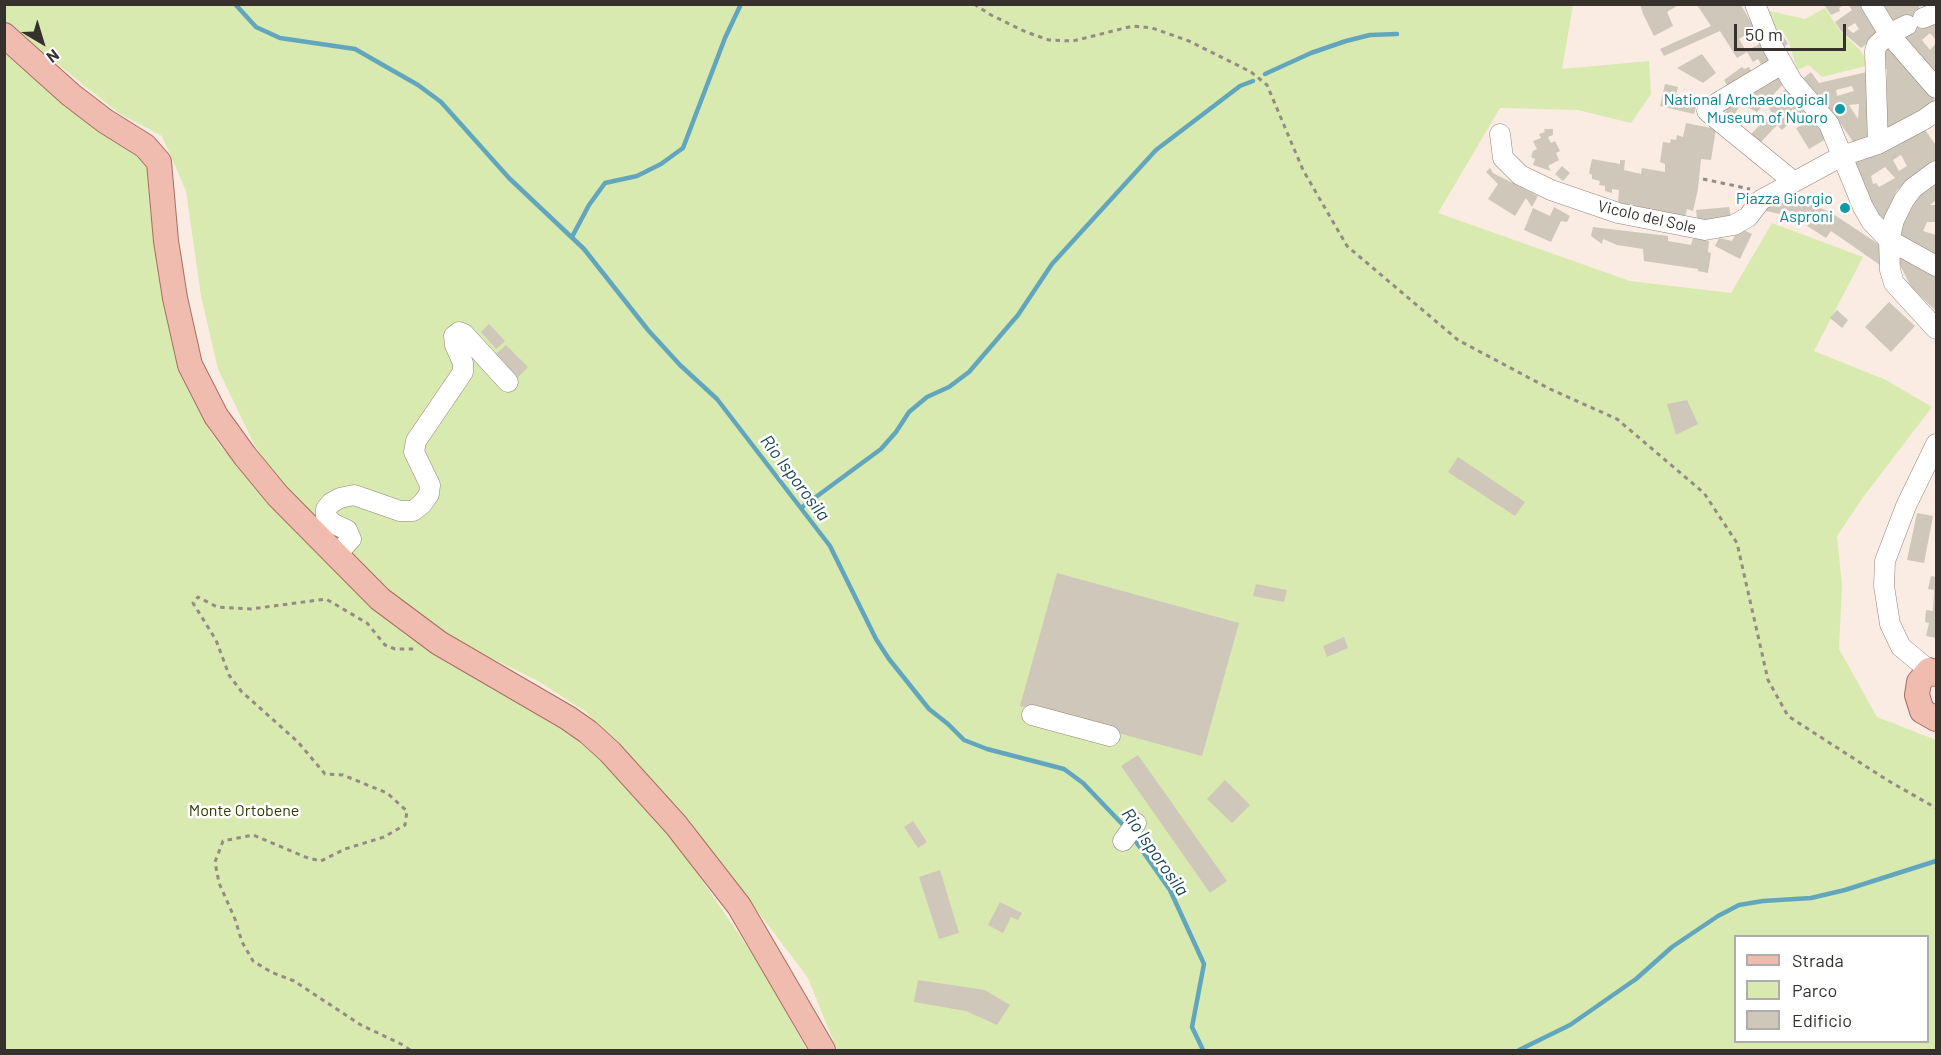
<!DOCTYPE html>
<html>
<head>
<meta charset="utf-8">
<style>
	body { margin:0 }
	#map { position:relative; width:1941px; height:1055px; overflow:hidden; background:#faece3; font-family:Barlow,sans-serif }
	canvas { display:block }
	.frame { position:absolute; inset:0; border:6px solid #36312d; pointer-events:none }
	.legend { position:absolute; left:1734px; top:935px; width:195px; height:108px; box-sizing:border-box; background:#fff; border:2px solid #afadab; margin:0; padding:8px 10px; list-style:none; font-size:18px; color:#36312d }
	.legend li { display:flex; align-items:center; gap:12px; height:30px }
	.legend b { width:30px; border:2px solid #afadab }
	.north { position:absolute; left:12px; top:12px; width:60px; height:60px; -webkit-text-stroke:4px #fff; paint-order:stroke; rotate:142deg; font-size:16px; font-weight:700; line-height:24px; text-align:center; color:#36312d }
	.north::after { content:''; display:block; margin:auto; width:21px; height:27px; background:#36312d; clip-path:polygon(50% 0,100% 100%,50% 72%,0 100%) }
	.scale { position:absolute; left:1734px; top:24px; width:112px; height:27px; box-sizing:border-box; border:3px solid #36312d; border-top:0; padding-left:8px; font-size:18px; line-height:21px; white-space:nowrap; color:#36312d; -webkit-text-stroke:4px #fff; paint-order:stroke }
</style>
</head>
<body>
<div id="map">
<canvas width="1941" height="1055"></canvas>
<div class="frame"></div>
<ul class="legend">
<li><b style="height:8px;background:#f1bcb0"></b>Strada</li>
<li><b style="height:16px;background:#d8eab0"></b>Parco</li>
<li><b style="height:16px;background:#cfc7ba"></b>Edificio</li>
</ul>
<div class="north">N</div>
<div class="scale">50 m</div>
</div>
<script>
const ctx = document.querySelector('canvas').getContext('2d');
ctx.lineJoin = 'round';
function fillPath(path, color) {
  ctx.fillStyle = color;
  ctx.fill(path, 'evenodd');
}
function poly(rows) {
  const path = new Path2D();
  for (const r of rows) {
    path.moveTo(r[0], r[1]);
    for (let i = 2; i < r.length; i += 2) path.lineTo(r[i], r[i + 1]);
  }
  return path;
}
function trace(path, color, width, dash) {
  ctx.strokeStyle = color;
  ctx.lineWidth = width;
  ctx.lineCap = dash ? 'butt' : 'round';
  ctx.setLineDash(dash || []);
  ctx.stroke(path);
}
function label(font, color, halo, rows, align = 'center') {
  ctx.font = font + ' Barlow,sans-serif';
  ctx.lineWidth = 5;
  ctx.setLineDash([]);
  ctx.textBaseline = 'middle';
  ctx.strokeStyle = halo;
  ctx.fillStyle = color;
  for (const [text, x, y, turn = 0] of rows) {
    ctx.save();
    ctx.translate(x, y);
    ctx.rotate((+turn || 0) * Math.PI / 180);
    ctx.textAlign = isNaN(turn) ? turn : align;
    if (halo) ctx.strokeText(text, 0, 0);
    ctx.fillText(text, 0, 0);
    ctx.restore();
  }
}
const green = poly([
	[4,5,1573,5,1562,69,1649,61,1651,94,1631,123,1578,110,1500,108,1438,213,1630,281,1731,293,1772,223,1863,257,1814,351,1886,380,1932,407,1864,496,1837,536,1842,585,1839,649,1877,717,1936,740,1936,1050,837,1050,808,978,687,818,586,712,538,681,442,634,375,583,274,477,253,442,218,369,201,296,186,191,162,136,120,114,5,22],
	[1736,936,1928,936,1928,1042,1736,1042],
	[1825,8,1840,31,1860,50,1870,65,1822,77,1809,65,1797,70,1789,42,1782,30,1773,35,1764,13,1770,11,1805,19],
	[4,50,97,130,138,156,149,169,166,310,189,392,211,433,222,448,362,598,408,637,561,725,591,749,629,786,688,860,760,965,807,1050,5,1050]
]);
const stream = poly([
	[235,4,256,27,280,38,355,49,418,85,441,102,509,178,584,249,648,330,680,365,717,399,830,546,876,639,889,659,929,709,948,724,964,740,987,749,1064,769,1083,783,1125,827],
	[1265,74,1311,53,1346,41,1370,35,1397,34],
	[572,237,589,205,605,183,637,176,661,164,683,148,725,38,741,4],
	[801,508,881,449,896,432,909,412,927,397,949,387,969,372,1018,315,1052,264,1156,150,1240,86,1253,81],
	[1132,836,1170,890,1204,964,1192,1027,1203,1050],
	[1519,1050,1570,1025,1636,979,1672,947,1718,916,1739,905,1763,901,1811,898,1845,890,1936,861]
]);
const building = poly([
	[1640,4,1680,4,1667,12,1673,26,1654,36,1643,14],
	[1828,4,1845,4,1839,8,1840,11,1831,15,1825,6],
	[1848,4,1862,4,1877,29,1877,35,1871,41,1861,48,1841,31,1835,22,1852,10],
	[1855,23,1859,29,1853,33,1847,28],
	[1877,4,1918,4,1925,23,1936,18,1936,40,1930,33,1922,40,1930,50,1936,43,1936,78,1890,27],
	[1697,5,1741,5,1755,29,1739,39,1746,51,1763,42,1777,64,1765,71,1758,59,1753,62,1747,52,1737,58,1720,31,1664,56,1660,49,1711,26],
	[1781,32,1788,44,1779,50,1772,36],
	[1891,44,1936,102,1885,137,1887,69,1880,68,1883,45],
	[1702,54,1716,73,1703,83,1677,68],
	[1742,67,1744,69,1749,67,1752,73,1731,92,1724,80],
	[1778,69,1786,81,1757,112,1741,104,1731,120,1721,104,1733,98,1738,103,1747,91],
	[1871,71,1869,141,1854,143,1833,113,1801,80,1811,72,1819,83],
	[1852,86,1854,91,1837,96,1836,90],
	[1859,104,1858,119,1849,105],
	[1665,84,1678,87,1676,94,1698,100,1694,114,1660,106],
	[1789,85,1807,104,1826,139,1809,149,1796,128,1802,125,1795,118,1782,130,1777,125,1761,142,1756,143,1750,135,1772,113,1768,107],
	[1686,123,1716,129,1711,160,1701,159,1698,189,1693,211,1687,209,1685,217,1618,203,1619,190,1612,189,1612,193,1605,191,1605,186,1599,185,1600,181,1592,179,1592,175,1589,173,1592,159,1620,164,1620,160,1625,160,1624,170,1641,174,1642,168,1665,172,1665,164,1660,162,1663,142,1670,143,1671,139,1676,140,1677,135,1683,137],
	[1923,127,1935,144,1936,142,1936,162,1897,190,1883,222,1867,201,1854,163],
	[1901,155,1907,166,1899,171,1893,160],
	[1885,167,1895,178,1879,187,1876,183,1873,184,1871,176],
	[1544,129,1553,129,1553,135,1548,137,1551,143,1555,141,1560,151,1556,153,1559,160,1548,166,1551,171,1533,165,1535,159,1531,157,1533,151,1537,149,1533,141,1541,138,1539,134,1545,132],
	[1562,166,1570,173,1563,181,1555,174],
	[1490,168,1493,173,1538,196,1532,207,1526,198,1515,216,1488,199,1498,184,1486,172],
	[1936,184,1936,200,1930,205,1936,205,1936,222,1927,222,1923,231,1936,235,1936,262,1898,240,1908,209,1922,193],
	[1785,197,1810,204,1830,212,1880,245,1880,265,1831,231,1826,238,1807,226,1812,219,1801,214,1782,209,1780,214,1766,211,1768,202],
	[1554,207,1570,216,1567,222,1561,221,1551,242,1524,230,1533,208,1550,216],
	[1729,207,1732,222,1698,226,1696,210],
	[1593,227,1668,236,1668,241,1691,245,1693,238,1709,241,1708,252,1711,253,1708,273,1698,271,1698,269,1644,261,1643,249,1617,245,1603,239,1602,244,1591,236],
	[1739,228,1752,234,1740,259,1715,246,1719,238,1732,241],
	[1897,252,1936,273,1936,311,1911,287,1898,261],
	[1889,302,1915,326,1891,352,1865,327],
	[1837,310,1848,320,1842,328,1830,318],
	[489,324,505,341,496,349,481,332],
	[506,345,528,367,517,378,495,355],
	[1687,400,1698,424,1676,435,1667,404],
	[1458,457,1525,502,1515,516,1448,472],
	[1917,513,1933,516,1924,563,1907,560],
	[1057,573,1239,623,1202,756,1020,706],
	[1931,576,1936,577,1936,638,1926,636,1929,623,1925,622,1926,610,1933,611,1934,590,1928,589],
	[1256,584,1287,590,1284,602,1253,596],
	[1344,637,1348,648,1327,657,1323,646],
	[1138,755,1227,881,1210,893,1121,766],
	[1225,780,1250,805,1232,823,1207,799],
	[913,821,927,842,918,848,904,827],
	[940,870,959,933,939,939,919,877],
	[1000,902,1022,913,1018,920,1011,917,1003,933,988,925],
	[918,980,985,990,1010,1005,997,1025,966,1011,914,1002]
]);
const path = poly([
	[974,4,991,15,1026,32,1049,40,1073,41,1133,26,1152,28,1189,41,1251,72,1267,85,1303,170,1347,246,1458,340,1550,389,1617,419,1704,493,1737,543,1768,680,1788,716,1887,780,1936,808],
	[1703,179,1750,189],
	[410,1050,401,1044,361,1025,294,981,271,972,253,961,242,942,235,919,219,883,215,862,223,841,253,835,308,858,321,861,345,849,384,837,405,825,407,811,387,793,343,775,325,774,298,742,241,691,229,675,216,640,193,603,198,597,217,607,251,609,326,599,367,623,385,645,395,649,414,649]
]);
const minor = poly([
	[1755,4,1771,44,1792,81,1829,124,1863,207,1871,221,1889,240,1936,266],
	[1871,4,1889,34,1936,88],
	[1923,18,1936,13],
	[1717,103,1782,64],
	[1707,111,1794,182],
	[1500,134,1503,158,1520,175,1551,190,1618,213,1705,230,1734,225,1748,217,1761,200,1842,156,1878,144,1925,119,1936,111],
	[1878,144,1875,51,1877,45,1889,34,1907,25],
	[1936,171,1913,188,1904,200,1894,220,1889,240,1890,270,1894,283,1936,329],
	[336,555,351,539,347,530,332,523,326,516,326,509,331,503,340,498,354,495,400,511,413,511,422,504,429,494,430,485,414,452,416,441,463,372,463,363,455,345,454,336,459,332,464,334,508,382],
	[1929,670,1901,647,1890,624,1884,586,1885,561,1906,506,1936,444],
	[1032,715,1110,736],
	[1123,841,1136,823]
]);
const major = poly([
	[4,35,71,95,105,121,145,146,159,162,166,241,175,298,190,365,216,416,245,456,278,496,380,599,439,643,568,718,588,732,610,752,676,825,739,906,823,1050],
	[1936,674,1929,670,1919,682,1917,695,1922,711,1936,719]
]);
const markers = [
	[1840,109,6,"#0f9aa8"],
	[1845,208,6,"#0f9aa8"]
];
const cultureNames = [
	["National Archaeological",1828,100],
	["Museum of Nuoro",1828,118],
	["Piazza Giorgio",1833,199],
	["Asproni",1833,217]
];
const streetNames = [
	["Vicolo del Sole",1647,217,13]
];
const parkNames = [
	["Monte Ortobene",244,811]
];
const waterNames = [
	["Rio Isporosila",795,478,53],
	["Rio Isporosila",1155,852,55]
];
fillPath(green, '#d8eab0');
trace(stream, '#62a6be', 4.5);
fillPath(building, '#cfc7ba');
trace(minor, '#92857d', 21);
trace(major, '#a96e60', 26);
trace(path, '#948b84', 3, [4.5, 4.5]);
trace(minor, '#fff', 20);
trace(major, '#f1bcb0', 24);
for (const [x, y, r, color] of markers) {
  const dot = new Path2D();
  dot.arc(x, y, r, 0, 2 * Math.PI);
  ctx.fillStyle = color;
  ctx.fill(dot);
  trace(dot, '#fff', 2);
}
label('16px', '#0d838f', '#fff', cultureNames, 'right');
label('16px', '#36312d', '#fff', streetNames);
label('16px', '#303c00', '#fff', parkNames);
label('italic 18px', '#184453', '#fff', waterNames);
</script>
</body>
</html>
